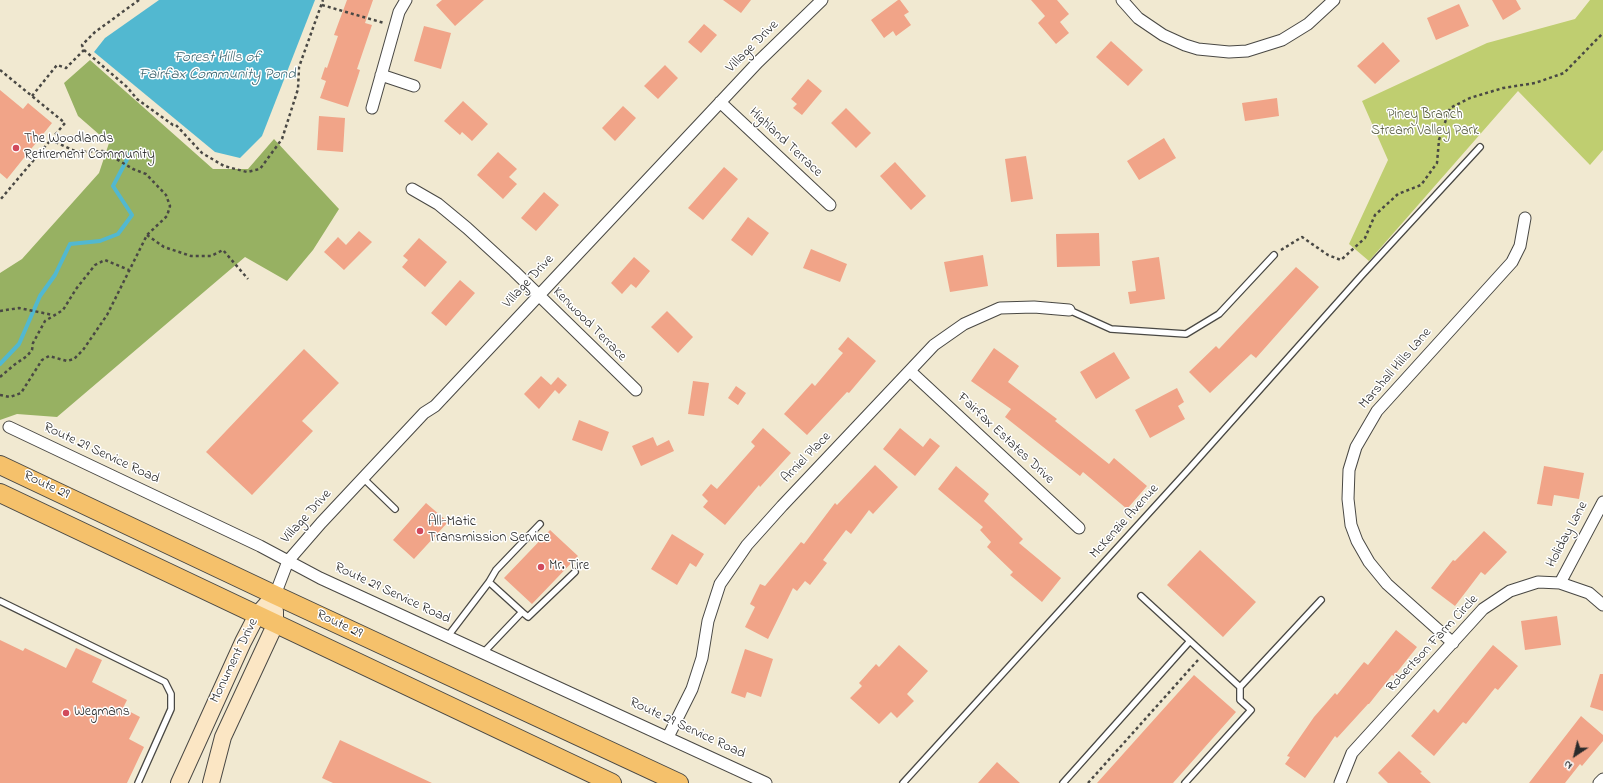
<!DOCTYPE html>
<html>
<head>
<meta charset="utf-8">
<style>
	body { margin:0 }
	#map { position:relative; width:1603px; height:783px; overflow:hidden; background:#f1e9d1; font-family:"Indie Flower",sans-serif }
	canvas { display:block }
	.north { position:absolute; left:1555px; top:735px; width:40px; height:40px; -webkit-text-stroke:3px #fff; paint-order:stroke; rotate:215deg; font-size:11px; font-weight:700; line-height:16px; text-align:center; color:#2b2b2b }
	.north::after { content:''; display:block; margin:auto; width:14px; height:18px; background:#2b2b2b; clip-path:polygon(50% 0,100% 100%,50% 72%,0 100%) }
</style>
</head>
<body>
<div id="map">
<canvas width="1603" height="783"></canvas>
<div class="north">N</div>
</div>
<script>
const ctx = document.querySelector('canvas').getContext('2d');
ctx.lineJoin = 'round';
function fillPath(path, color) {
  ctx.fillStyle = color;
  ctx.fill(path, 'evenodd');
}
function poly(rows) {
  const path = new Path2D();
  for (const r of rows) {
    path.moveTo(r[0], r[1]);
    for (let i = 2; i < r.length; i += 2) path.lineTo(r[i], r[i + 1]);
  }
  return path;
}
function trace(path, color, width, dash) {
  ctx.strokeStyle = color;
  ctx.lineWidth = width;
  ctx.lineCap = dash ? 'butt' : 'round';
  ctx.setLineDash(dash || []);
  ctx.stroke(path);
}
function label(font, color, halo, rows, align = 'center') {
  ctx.font = font + ' "Indie Flower",sans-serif';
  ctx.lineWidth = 3;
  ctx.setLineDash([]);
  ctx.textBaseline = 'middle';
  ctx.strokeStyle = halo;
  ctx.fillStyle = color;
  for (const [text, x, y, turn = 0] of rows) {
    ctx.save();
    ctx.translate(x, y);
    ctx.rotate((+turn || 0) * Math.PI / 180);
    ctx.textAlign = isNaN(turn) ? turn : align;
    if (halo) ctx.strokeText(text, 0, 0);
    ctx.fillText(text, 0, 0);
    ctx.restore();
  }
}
const green = poly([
	[1590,0,1603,0,1603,150,1590,165,1518,91,1369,261,1349,244,1388,160,1362,101,1487,43,1575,19]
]);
const forest = poly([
	[90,60,213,169,248,169,274,139,339,209,313,250,287,281,245,257,57,417,17,414,0,420,0,273,22,259,99,173,109,143,78,116,64,83]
]);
const water = poly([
	[159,0,315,0,262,136,240,158,215,152,94,52,105,38]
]);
const stream = poly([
	[0,364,19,344,40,296,55,275,70,244,100,241,118,234,132,215,113,186,131,152]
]);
const building = poly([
	[347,0,373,0,365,23,372,25,357,69,360,70,348,107,320,98,326,81,321,79,325,67,327,68,338,36,334,35],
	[442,0,484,0,455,26,436,5],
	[723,0,751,0,741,13],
	[898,0,900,0,909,12,904,15,911,25,896,36,893,31,884,38,871,20],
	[1031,0,1057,0,1069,14,1060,22,1069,33,1056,44,1038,23,1045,16],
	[1492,0,1516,0,1521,9,1503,20],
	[1459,4,1469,26,1436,40,1427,18],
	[704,24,717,35,701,53,688,42],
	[424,26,451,33,441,69,414,61],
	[1111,41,1143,70,1128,86,1096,57],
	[1383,42,1400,61,1375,84,1357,66],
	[665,65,678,78,658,99,644,86],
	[808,79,822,91,802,115,793,108,797,104,791,99],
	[0,90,23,109,28,103,52,123,7,179,0,173],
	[1277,98,1279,116,1245,121,1242,103],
	[463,101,488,124,472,141,462,132,460,135,444,121],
	[623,106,636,118,615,141,602,128],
	[846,108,871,133,856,148,831,123],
	[319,116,345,118,343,152,317,150],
	[1164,138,1176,158,1139,180,1127,161],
	[498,152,517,169,509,177,517,184,503,199,477,175],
	[1026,156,1033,199,1011,202,1005,159],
	[895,162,926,196,911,210,880,176],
	[724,167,738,179,703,220,688,208],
	[544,192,559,205,536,231,521,218],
	[748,217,769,233,752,256,731,240],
	[359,231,372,242,344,270,324,252,338,237,346,245],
	[1099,233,1100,266,1057,267,1056,234],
	[419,238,447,262,425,287,402,267,408,260,403,256],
	[811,249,847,264,840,282,803,268],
	[983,255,988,286,950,292,944,262],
	[634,257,650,271,636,288,631,284,622,294,611,283],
	[1159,257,1165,299,1130,304,1128,292,1136,291,1132,261],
	[1296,267,1319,287,1256,358,1251,354,1210,393,1189,372,1216,346,1219,349],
	[460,280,475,293,446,326,431,313],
	[667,311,693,337,678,353,651,327],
	[848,337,876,361,849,393,847,392,807,435,784,414,812,383,815,386,843,353,838,349],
	[994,348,1019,366,1008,382,1057,419,1055,421,1109,464,1114,458,1147,486,1127,509,1083,472,1080,476,1005,417,1011,409,971,381],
	[304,349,339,383,302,421,313,431,252,495,206,452],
	[1114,352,1130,378,1096,399,1080,372],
	[541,376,551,385,558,377,567,385,559,394,555,390,539,409,524,394],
	[693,381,709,383,704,416,688,414],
	[736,386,746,393,738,405,728,398],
	[1177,388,1184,402,1178,406,1185,419,1150,438,1135,410],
	[579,420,609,432,602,451,572,440],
	[763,428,791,453,760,487,759,485,725,525,703,507,708,501,702,495,711,484,717,489,755,446,751,442],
	[900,428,923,447,930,438,940,446,915,476,883,449],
	[653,437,657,446,669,440,674,451,641,466,632,446],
	[875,465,898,487,873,514,869,510,851,534,846,530,823,560,827,563,810,585,805,581,797,591,793,588,768,639,745,627,755,607,750,604,760,584,765,586,801,542,804,544,835,503,837,505],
	[956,466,989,494,984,501,1023,539,1019,543,1061,578,1042,602,1010,575,1013,572,987,547,991,542,980,530,983,527,938,489],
	[1544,466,1584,473,1579,499,1554,495,1552,506,1537,504],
	[426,503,448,522,414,559,393,540],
	[550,530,578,556,532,604,504,578],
	[1484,531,1507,552,1485,575,1481,572,1455,606,1431,588,1453,560,1455,561],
	[672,534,704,554,696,567,690,563,677,585,651,569],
	[1200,550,1256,602,1223,637,1167,585],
	[1557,616,1561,645,1525,650,1521,621],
	[1396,630,1417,647,1394,676,1392,675,1369,704,1368,704,1337,738,1335,736,1305,778,1285,764,1290,757,1287,756,1314,717,1335,693,1337,695,1364,662,1368,665],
	[0,640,23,651,25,648,66,668,76,648,102,660,92,682,127,700,123,708,140,717,129,739,144,747,127,783,0,783],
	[899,645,928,671,907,694,914,701,897,718,891,712,879,724,850,698,862,686,859,683,876,664,879,667],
	[1493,645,1518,666,1498,690,1495,688,1466,724,1463,722,1434,756,1411,736,1434,709,1438,713],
	[745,649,773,659,761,697,747,692,745,698,731,693],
	[1600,674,1603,674,1603,711,1590,707],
	[1194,675,1236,712,1173,783,1097,783],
	[1581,716,1603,735,1603,741,1582,766,1580,764,1565,783,1529,783],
	[340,740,432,783,333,783,322,778],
	[1399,751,1422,772,1420,773,1431,783,1388,783,1378,773],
	[997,762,1020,783,978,783]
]);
const path = poly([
	[139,0,95,32,82,45,84,50,127,87,137,99,173,125,176,125,202,153,224,166,247,172,260,169,282,139,298,89,299,67,323,0],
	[322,5,384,23],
	[0,70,65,123,0,200],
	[32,96,57,65,66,68,84,50],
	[147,235,164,247,191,256,211,256,223,250,248,279],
	[1281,250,1302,237,1328,255,1341,260,1365,238,1375,215,1398,194,1421,185,1437,163,1439,140,1450,108,1470,98,1503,88,1535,83,1564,73,1603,33],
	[0,311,19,308,53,315],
	[0,377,14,365,27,356,32,350,33,343,45,321,63,310,76,289,95,265,105,260,129,270],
	[0,395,10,397,21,393,42,360,49,356,67,361,74,359,83,350,107,315,147,235,167,216,170,206,166,195,146,174,133,169,103,151,77,152,51,140],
	[1088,783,1198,660]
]);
const lane = poly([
	[1069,310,1111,329,1186,334,1219,314,1274,255],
	[363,478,395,509],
	[489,582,522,612],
	[0,601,165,682,171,694,171,709,138,783],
	[448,636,489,582,496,570,540,524],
	[484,652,522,612,528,617,575,572],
	[1240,687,1321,600],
	[903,783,1189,469,1362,275,1480,147],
	[1063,783,1190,641,1141,596],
	[1185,783,1251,710,1240,700,1240,687,1190,641]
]);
const street = poly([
	[1122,0,1138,18,1163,35,1185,45,1198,49,1229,52,1247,51,1282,40,1308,24,1334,0],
	[381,75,414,86],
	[720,102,830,205],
	[372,108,399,12,406,0],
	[412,189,438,204,467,228,514,271,636,390],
	[910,371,1079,528],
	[9,427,260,546,320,578,766,783],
	[1560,583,1603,502],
	[275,595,288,561,321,523,424,413,435,406,758,62,822,0],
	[1453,643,1387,584,1369,562,1357,541,1351,525,1348,499,1349,470,1356,447,1377,411,1512,262,1520,246,1525,218],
	[668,737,692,689,702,658,708,621,720,584,747,545,782,506,934,345,964,324,1000,308,1034,307,1069,310],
	[1340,783,1352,753,1483,609,1510,591,1538,582,1560,583,1589,593,1603,605],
	[1599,783,1603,779]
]);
const secondary = poly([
	[179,783,243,642,257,615,275,595],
	[211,783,223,737,275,625,275,611]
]);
const primary = poly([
	[0,465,275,595,679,783],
	[0,493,612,783]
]);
const markers = [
	[16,148,4,"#d1495b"],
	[420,531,4,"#d1495b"],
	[541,567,4,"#d1495b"],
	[66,713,4,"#d1495b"]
];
const streetNames = [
	["Village Drive",753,47,-45],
	["Highland Terrace",785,143,43],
	["Village Drive",529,282,-47],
	["Kenwood Terrace",589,325,45],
	["Marshall Hills Lane",1396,369,-49],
	["Fairfax Estates Drive",1005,439,43],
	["Route 29 Service Road",101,454,25],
	["Arniel Place",807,458,-46],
	["Route 29",46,486,25],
	["Village Drive",307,517,-48],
	["McKenzie Avenue",1125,522,-48],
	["Holiday Lane",1568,535,-62],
	["Route 29 Service Road",392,594,25],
	["Route 29",339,625,25],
	["Robertson Farm Circle",1433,644,-47],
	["Monument Drive",235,661,-64],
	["Route 29 Service Road",687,729,25]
];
const parkNames = [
	["Piney Branch",1425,116],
	["Stream Valley Park",1425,132]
];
const poiNames = [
	["The Woodlands",24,140],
	["Retirement Community",24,156],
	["All-Matic",428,523],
	["Transmission Service",428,539],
	["Mr. Tire",549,567],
	["Wegmans",74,713]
];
const waterNames = [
	["Forest Hills of",217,59],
	["Fairfax Community Pond",217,76]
];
fillPath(green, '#bfce70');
fillPath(forest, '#97b162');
fillPath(water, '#52b8d0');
trace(stream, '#52b8d0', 4);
fillPath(building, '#f1a488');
trace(lane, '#494844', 8);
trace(street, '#494844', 13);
trace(secondary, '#494844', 18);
trace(primary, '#494844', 20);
trace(path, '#494844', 2.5, [3, 3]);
trace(lane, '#fff', 5.5);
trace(street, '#fff', 11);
trace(secondary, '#fbe6c4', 16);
trace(primary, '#f5c16b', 18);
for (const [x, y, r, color] of markers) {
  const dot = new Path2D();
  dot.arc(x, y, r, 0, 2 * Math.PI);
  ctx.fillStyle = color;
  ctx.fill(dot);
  trace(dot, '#fff', 1.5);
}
label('14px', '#2b2b2b', '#fff', streetNames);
label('14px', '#575c40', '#fff', parkNames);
label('14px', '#2b2b2b', '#fff', poiNames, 'left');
label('italic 15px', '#3b636d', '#fff', waterNames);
</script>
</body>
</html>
